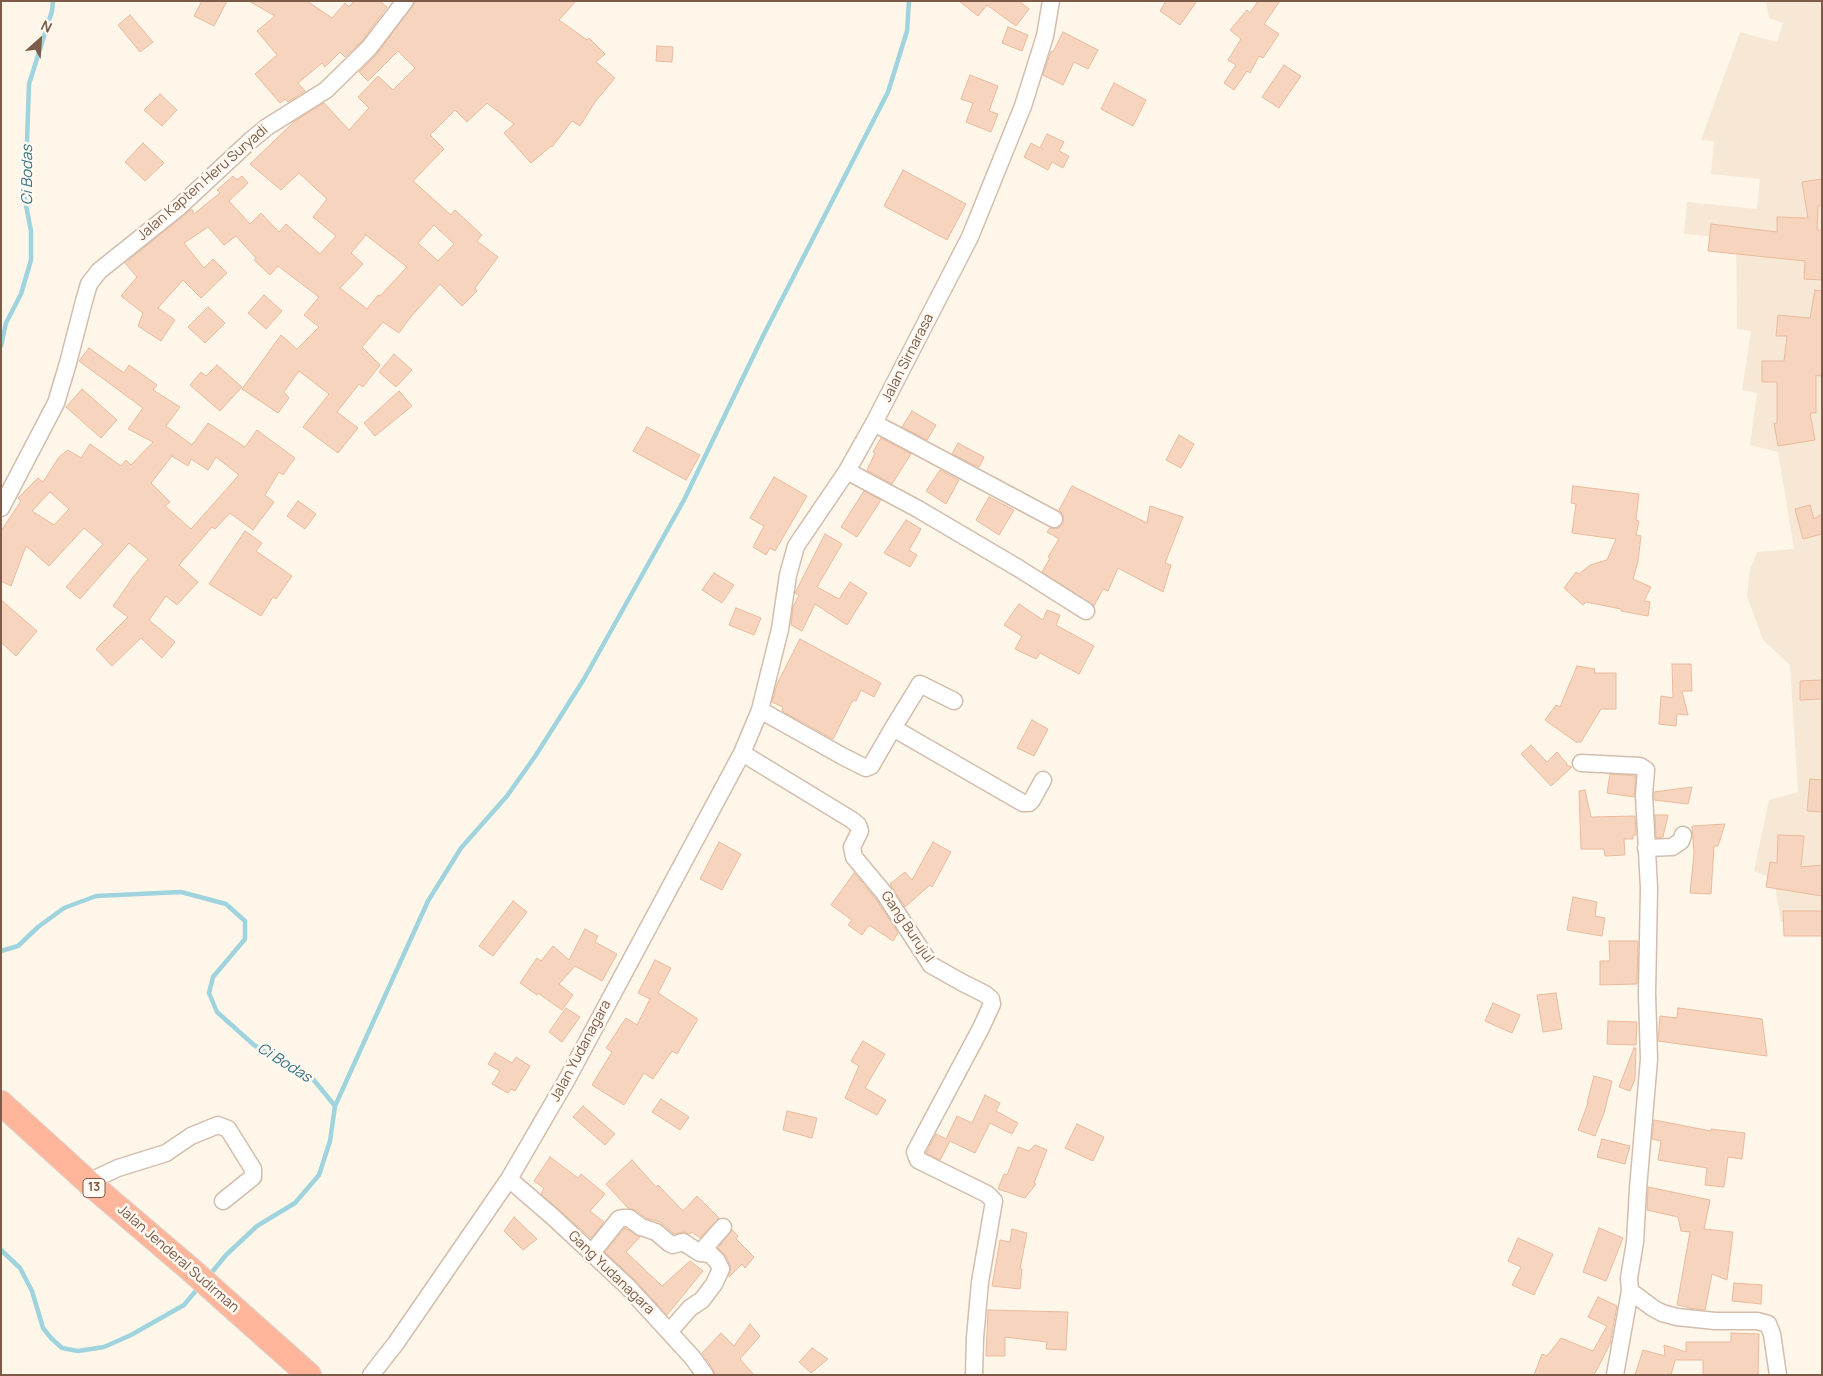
<!DOCTYPE html>
<html>
<head>
<meta charset="utf-8">
<style>
	body { margin:0 }
	#map { position:relative; width:1823px; height:1376px; overflow:hidden; background:#fef6e8; font-family:Manrope,sans-serif }
	canvas { display:block }
	.frame { position:absolute; inset:0; border:2px solid #7c5b48; pointer-events:none }
	.north { position:absolute; left:15px; top:15px; width:50px; height:50px; -webkit-text-stroke:4px #fff9f1; paint-order:stroke; rotate:26deg; font-size:14px; font-weight:700; line-height:20px; text-align:center; color:#7c5b48 }
	.north::after { content:''; display:block; margin:auto; width:18px; height:22px; background:#7c5b48; clip-path:polygon(50% 0,100% 100%,50% 72%,0 100%) }
</style>
</head>
<body>
<div id="map">
<canvas width="1823" height="1376"></canvas>
<div class="frame"></div>
<div class="north">N</div>
</div>
<script>
const ctx = document.querySelector('canvas').getContext('2d');
ctx.lineJoin = 'round';
function fillPath(path, color) {
  ctx.fillStyle = color;
  ctx.fill(path, 'evenodd');
}
function poly(rows) {
  const path = new Path2D();
  for (const r of rows) {
    path.moveTo(r[0], r[1]);
    for (let i = 2; i < r.length; i += 2) path.lineTo(r[i], r[i + 1]);
  }
  return path;
}
function trace(path, color, width, dash) {
  ctx.strokeStyle = color;
  ctx.lineWidth = width;
  ctx.lineCap = dash ? 'butt' : 'round';
  ctx.setLineDash(dash || []);
  ctx.stroke(path);
}
function label(font, color, halo, rows, align = 'center') {
  ctx.font = font + ' Manrope,sans-serif';
  ctx.lineWidth = 5;
  ctx.setLineDash([]);
  ctx.textBaseline = 'middle';
  ctx.strokeStyle = halo;
  ctx.fillStyle = color;
  for (const [text, x, y, turn = 0] of rows) {
    ctx.save();
    ctx.translate(x, y);
    ctx.rotate((+turn || 0) * Math.PI / 180);
    ctx.textAlign = isNaN(turn) ? turn : align;
    if (halo) ctx.strokeText(text, 0, 0);
    ctx.fillText(text, 0, 0);
    ctx.restore();
  }
}
const residential = poly([
	[1766,1,1822,1,1822,916,1781,922,1774,879,1754,871,1769,800,1798,792,1790,665,1763,640,1747,596,1750,570,1757,552,1794,549,1778,452,1750,445,1757,393,1742,390,1751,331,1737,329,1736,239,1684,234,1687,202,1757,209,1760,179,1711,174,1714,141,1701,140,1740,32,1777,42,1783,23,1769,18]
]);
const stream = poly([
	[1,346,6,323,21,294,31,260,31,231,25,200,29,84,52,11,53,1],
	[1,951,18,946,38,927,64,908,96,896,181,892,226,904,245,921,245,939,213,977,209,993,217,1012,254,1045,313,1079,335,1106,330,1141,319,1175,295,1203,257,1226,226,1255,208,1277],
	[335,1106,428,901,461,848,507,796,536,755,584,679,684,500,763,336,888,92,907,31,909,1],
	[1,1250,20,1268,32,1291,43,1328,51,1338,62,1348,78,1351,104,1347,131,1335,184,1305,199,1287]
]);
const building = poly([
	[202,1,227,1,214,26,194,16,202,1],
	[249,1,307,1,332,18,345,3,349,7,354,1,380,1,387,7,362,41,345,57,340,52,325,67,322,63,298,83,305,91,288,102,285,99,280,103,255,74,277,55,257,31,275,16,249,1],
	[416,1,576,1,559,20,587,40,589,38,605,54,596,62,615,78,595,102,580,126,572,121,552,147,551,146,531,163,504,133,514,124,487,103,467,122,455,110,430,135,444,149,413,181,451,215,455,210,482,235,477,241,498,257,475,288,477,291,462,306,440,284,409,319,399,333,383,322,362,347,380,365,363,387,359,384,337,412,358,428,338,453,303,427,329,394,299,371,284,392,289,398,278,413,242,389,281,335,297,349,319,327,304,315,319,297,278,266,270,275,254,260,256,258,236,236,224,245,208,227,184,243,204,268,213,259,227,273,201,298,183,280,158,308,175,320,161,341,138,326,143,313,121,296,137,277,125,263,192,209,194,214,220,193,217,190,233,176,237,180,242,176,248,183,229,201,250,224,261,213,279,232,286,224,320,254,336,236,313,217,327,199,299,173,281,190,250,164,295,121,324,103,349,130,369,108,358,97,378,76,393,90,415,68,398,51,368,81,359,72,377,54,416,1],
	[434,225,454,244,438,261,418,243,434,225],
	[366,235,407,267,380,296,378,295,367,309,340,288,363,264,351,253,366,235],
	[959,1,1019,1,1029,9,1016,26,987,5,978,16,959,1],
	[1166,1,1197,1,1180,25,1160,11,1166,1],
	[1258,1,1280,1,1264,24,1279,34,1263,58,1259,56,1250,73,1247,71,1234,90,1224,83,1236,65,1228,60,1241,39,1230,30,1247,10,1250,13,1258,1],
	[130,15,153,42,140,52,118,25,130,15],
	[1008,27,1028,35,1022,51,1002,43,1008,27],
	[1063,32,1098,50,1088,69,1074,62,1063,85,1043,75,1051,51,1053,52,1063,32],
	[657,46,673,47,672,62,656,61,657,46],
	[1284,65,1301,76,1279,108,1262,97,1284,65],
	[970,75,998,86,989,111,998,114,991,132,966,122,973,103,961,99,970,75],
	[1114,83,1146,100,1133,126,1101,109,1114,83],
	[160,94,177,110,162,126,144,110,160,94],
	[1047,134,1064,142,1059,151,1069,156,1063,168,1052,162,1048,170,1024,157,1031,143,1040,148,1047,134],
	[143,143,164,163,145,181,125,162,143,143],
	[903,170,966,204,947,240,884,206,903,170],
	[1822,179,1822,205,1818,206,1817,230,1822,230,1822,280,1804,279,1805,261,1708,251,1711,224,1777,232,1777,217,1808,218,1802,182,1822,179],
	[1815,290,1822,291,1822,368,1821,376,1816,375,1816,413,1810,413,1815,440,1778,446,1774,423,1777,423,1777,382,1762,382,1762,361,1784,361,1787,336,1776,336,1778,315,1810,318,1815,290],
	[264,295,282,311,266,329,248,313,264,295],
	[208,307,225,323,205,343,188,327,208,307],
	[89,348,124,373,129,365,157,385,153,390,180,407,166,426,192,445,208,423,245,447,257,430,295,458,283,475,279,472,265,495,274,502,253,530,230,513,215,529,212,527,179,565,198,582,177,605,166,596,149,620,175,642,162,658,141,638,112,666,96,649,128,617,113,606,134,576,148,559,129,543,80,599,66,587,103,544,84,528,49,566,26,546,11,586,1,581,1,531,21,501,18,498,38,478,43,482,59,457,68,450,81,458,90,444,121,466,126,460,131,465,153,442,128,429,143,408,79,361,89,348],
	[172,456,188,466,191,459,208,470,216,457,239,475,191,529,165,506,170,502,151,483,172,456],
	[50,492,69,509,54,525,32,511,50,492],
	[394,354,412,370,396,387,379,372,394,354],
	[217,365,242,387,220,411,190,385,201,372,206,376,217,365],
	[82,389,117,420,101,438,66,407,82,389],
	[399,391,412,406,375,436,364,423,399,391],
	[912,411,936,425,927,440,902,427,912,411],
	[647,427,700,455,686,480,633,451,647,427],
	[1179,435,1194,444,1181,468,1166,460,1179,435],
	[881,438,911,454,892,484,867,470,875,453,873,452,881,438],
	[958,443,984,457,979,467,952,454,958,443],
	[940,470,959,480,946,504,926,491,940,470],
	[774,477,807,496,775,551,770,548,766,555,753,547,764,526,750,518,774,477],
	[1072,486,1147,523,1150,506,1183,517,1165,563,1171,565,1163,592,1118,568,1108,591,1103,589,1094,606,1042,572,1050,558,1048,557,1059,539,1047,532,1050,528,1059,528,1063,523,1063,514,1059,510,1072,486],
	[1573,486,1639,494,1636,520,1639,521,1636,535,1641,536,1638,561,1633,579,1651,587,1644,601,1650,602,1648,616,1621,611,1621,609,1586,602,1583,605,1564,588,1576,572,1579,574,1590,565,1607,560,1616,539,1572,533,1576,504,1571,503,1573,486],
	[864,491,881,500,857,537,841,527,864,491],
	[989,497,1014,510,999,535,976,520,989,497],
	[298,501,316,514,305,529,287,516,298,501],
	[1810,505,1814,519,1822,514,1822,534,1803,539,1795,509,1810,505],
	[906,520,921,529,909,550,917,555,910,567,884,553,906,520],
	[245,531,262,543,256,551,292,576,276,599,273,597,261,616,209,584,245,531],
	[825,534,842,544,817,587,839,599,850,582,867,593,847,625,815,604,802,631,791,625,793,607,799,595,795,593,796,591,825,534],
	[714,573,734,585,722,603,702,590,714,573],
	[1,600,37,631,16,656,1,642,1,600],
	[1019,604,1043,620,1047,610,1060,615,1056,625,1094,646,1079,674,1040,653,1036,659,1015,649,1022,636,1004,625,1019,604],
	[736,608,761,618,754,635,729,625,736,608],
	[800,639,881,683,874,697,861,690,856,701,853,700,833,739,782,711,783,707,772,702,777,684,800,639],
	[1672,664,1691,664,1692,691,1682,691,1688,715,1677,714,1676,726,1659,724,1661,696,1673,698,1672,664],
	[1577,666,1595,669,1594,673,1616,673,1616,709,1601,709,1581,742,1576,742,1545,720,1556,705,1560,707,1577,666],
	[1822,680,1822,699,1800,700,1800,681,1822,680],
	[1032,720,1048,729,1034,756,1017,748,1032,720],
	[1531,745,1547,762,1557,752,1567,764,1566,765,1572,767,1551,786,1521,754,1531,745],
	[1610,774,1636,776,1634,797,1607,793,1610,774],
	[1810,779,1822,780,1822,812,1807,811,1810,779],
	[1692,787,1688,804,1654,800,1654,792,1692,787],
	[1585,790,1591,817,1635,816,1636,835,1633,835,1633,839,1624,839,1625,855,1605,856,1604,849,1581,849,1579,791,1585,790],
	[1655,815,1668,815,1663,837,1656,838,1655,815],
	[1725,824,1718,846,1714,846,1711,894,1690,893,1694,853,1692,826,1725,824],
	[1778,835,1804,836,1801,867,1822,865,1822,896,1766,887,1770,862,1777,863,1778,835],
	[719,842,741,854,722,890,700,879,719,842],
	[933,842,951,852,932,887,930,885,905,907,890,884,905,872,912,880,933,842],
	[854,873,876,899,898,933,893,941,869,925,862,935,848,925,852,920,831,905,854,873],
	[1573,897,1597,902,1595,916,1605,918,1602,936,1567,930,1573,897],
	[513,901,527,912,493,956,479,946,513,901],
	[1783,911,1822,911,1822,936,1784,936,1783,911],
	[585,929,598,936,595,942,617,954,602,981,575,966,559,984,573,995,562,1010,538,993,537,995,520,983,537,958,541,961,553,946,569,960,585,929],
	[1609,941,1638,941,1637,984,1600,985,1600,961,1610,961,1609,941],
	[655,960,671,968,658,993,698,1019,677,1054,672,1051,653,1079,644,1073,624,1105,592,1085,612,1052,606,1048,626,1018,637,1025,650,999,638,993,655,960],
	[1556,993,1562,1029,1543,1032,1537,995,1556,993],
	[1493,1003,1520,1015,1512,1033,1485,1021,1493,1003],
	[566,1008,580,1017,562,1042,549,1032,566,1008],
	[1678,1008,1762,1019,1767,1056,1658,1041,1660,1016,1677,1018,1678,1008],
	[1608,1021,1637,1022,1636,1045,1607,1044,1608,1021],
	[863,1041,885,1054,865,1088,886,1100,877,1115,845,1098,859,1066,851,1061,863,1041],
	[1634,1048,1636,1048,1635,1079,1630,1091,1619,1087,1634,1048],
	[495,1053,512,1063,516,1057,530,1066,515,1091,511,1089,508,1093,492,1084,500,1071,488,1064,495,1053],
	[1594,1076,1612,1081,1604,1113,1595,1136,1578,1130,1588,1103,1587,1103,1594,1076],
	[985,1095,1000,1103,996,1111,1018,1123,1012,1134,990,1123,975,1153,950,1141,940,1160,926,1153,936,1134,946,1139,957,1116,972,1123,985,1095],
	[661,1099,689,1117,680,1130,652,1112,661,1099],
	[583,1106,615,1134,605,1145,573,1117,583,1106],
	[787,1111,817,1118,812,1138,783,1130,787,1111],
	[1654,1120,1711,1131,1711,1129,1745,1133,1742,1159,1728,1157,1724,1187,1705,1185,1707,1168,1658,1160,1661,1141,1652,1139,1654,1120],
	[1077,1124,1104,1137,1093,1161,1065,1148,1077,1124],
	[1602,1139,1630,1146,1625,1164,1597,1157,1602,1139],
	[1035,1145,1047,1150,1034,1183,1036,1184,1025,1198,998,1189,1004,1174,1007,1175,1018,1147,1029,1151,1035,1145],
	[550,1157,578,1178,581,1174,605,1194,590,1211,604,1222,591,1238,541,1194,544,1188,534,1181,550,1157],
	[632,1160,656,1187,658,1185,683,1211,697,1196,719,1218,700,1238,692,1232,689,1234,684,1232,674,1234,660,1222,646,1218,635,1210,628,1208,606,1184,632,1160],
	[1648,1187,1710,1200,1704,1229,1733,1232,1727,1280,1712,1274,1705,1310,1687,1308,1687,1307,1677,1305,1690,1232,1681,1231,1678,1217,1647,1210,1648,1187],
	[514,1217,537,1239,523,1250,504,1231,514,1217],
	[625,1228,640,1237,626,1252,662,1286,690,1261,703,1271,667,1315,634,1279,605,1252,625,1228],
	[1599,1228,1623,1238,1606,1281,1583,1272,1599,1228],
	[1012,1229,1027,1233,1020,1269,1022,1269,1020,1289,992,1286,1000,1240,1010,1242,1012,1229],
	[732,1230,738,1236,736,1239,754,1257,745,1268,742,1264,729,1277,730,1265,726,1256,718,1248,732,1230],
	[1518,1238,1553,1254,1534,1295,1512,1285,1521,1267,1508,1261,1518,1238],
	[1734,1283,1762,1285,1761,1304,1732,1301,1734,1283],
	[1598,1297,1617,1306,1610,1344,1594,1375,1534,1375,1542,1354,1547,1356,1561,1338,1593,1351,1607,1326,1588,1317,1598,1297],
	[988,1310,1068,1312,1066,1350,1046,1349,1047,1342,1005,1337,1005,1356,986,1356,988,1310],
	[750,1324,760,1336,740,1359,754,1375,715,1375,713,1369,702,1353,721,1333,734,1346,750,1324],
	[1731,1333,1759,1334,1758,1375,1703,1375,1703,1360,1675,1360,1671,1375,1635,1375,1643,1350,1665,1356,1664,1345,1686,1352,1686,1342,1731,1342,1731,1333],
	[812,1348,828,1359,811,1373,799,1362,812,1348]
]);
const minor = poly([
	[874,423,1054,519],
	[847,471,918,509,1018,568,1086,611],
	[1,508,56,403,68,363,84,301,89,284,99,271,179,207,250,141,267,127,326,90,369,48,405,1],
	[760,710,844,757,866,768,871,766,893,728,1023,803,1029,803,1032,800,1043,780],
	[893,728,920,684,954,701],
	[742,753,852,820,858,825,860,831,852,847,854,857,884,893,931,965,963,983,985,994,991,999,992,1004,981,1028,915,1152,918,1160,987,1194,994,1201,980,1282,975,1338,974,1375],
	[1581,763,1640,766,1646,770,1644,795,1649,888,1647,994,1649,1059,1638,1189,1635,1242,1629,1278,1630,1291,1653,1308,1662,1313,1677,1317,1715,1321,1757,1321,1768,1324,1772,1334,1778,1375],
	[1646,848,1672,847,1681,841,1683,835],
	[509,1179,553,1217,627,1286,692,1357,705,1375],
	[88,1182,118,1168,166,1153,191,1136,218,1125,228,1129,253,1169,253,1177,223,1201],
	[591,1254,619,1219,623,1218,629,1218,641,1227,656,1232,669,1243,673,1245,683,1242,700,1253,723,1227],
	[669,1332,690,1308,702,1300,714,1284,721,1269,717,1261,710,1254,700,1253],
	[371,1375,396,1343,509,1179,566,1081,742,753,760,710,780,629,788,575,796,546,847,471,874,423,970,237,1023,106,1045,36,1051,1],
	[1615,1375,1630,1291]
]);
const highway = poly([
	[1,1103,88,1182,190,1269,309,1375]
]);
const shields = [
	[94,1188,22]
];
const shieldNames = [
	["13",94,1188]
];
const streetNames = [
	["Jalan Kapten Heru Suryadi",203,183,-41],
	["Jalan Sirnarasa",908,358,-63],
	["Gang Burujul",907,927,56],
	["Jalan Yudanagara",581,1051,-62],
	["Jalan Jenderal Sudirman",178,1259,41],
	["Gang Yudanagara",611,1273,44]
];
const waterNames = [
	["Ci Bodas",28,175,-90],
	["Ci Bodas",284,1063,32]
];
fillPath(residential, '#f7e8d6');
trace(stream, '#9fd4de', 4.5);
fillPath(building, '#f7d4bd');
trace(building, '#ebba9c', 1);
trace(minor, '#d3bdac', 19);
trace(highway, '#ddd4cf', 26);
trace(minor, '#fff', 16);
trace(highway, '#feb59a', 24);
for (const [x, y, w] of shields) {
  const box = new Path2D();
  box.roundRect(x - w / 2, y - 9.5, w, 19, 4);
  ctx.fillStyle = '#fff9f1';
  ctx.fill(box);
  trace(box, '#7c5b48', 1);
}
label('bold 12px', '#7c5b48', null, shieldNames);
label('14px', '#7c5b48', '#fff9f1', streetNames);
label('italic 15px', '#3a7682', '#fff9f1', waterNames);
</script>
</body>
</html>
